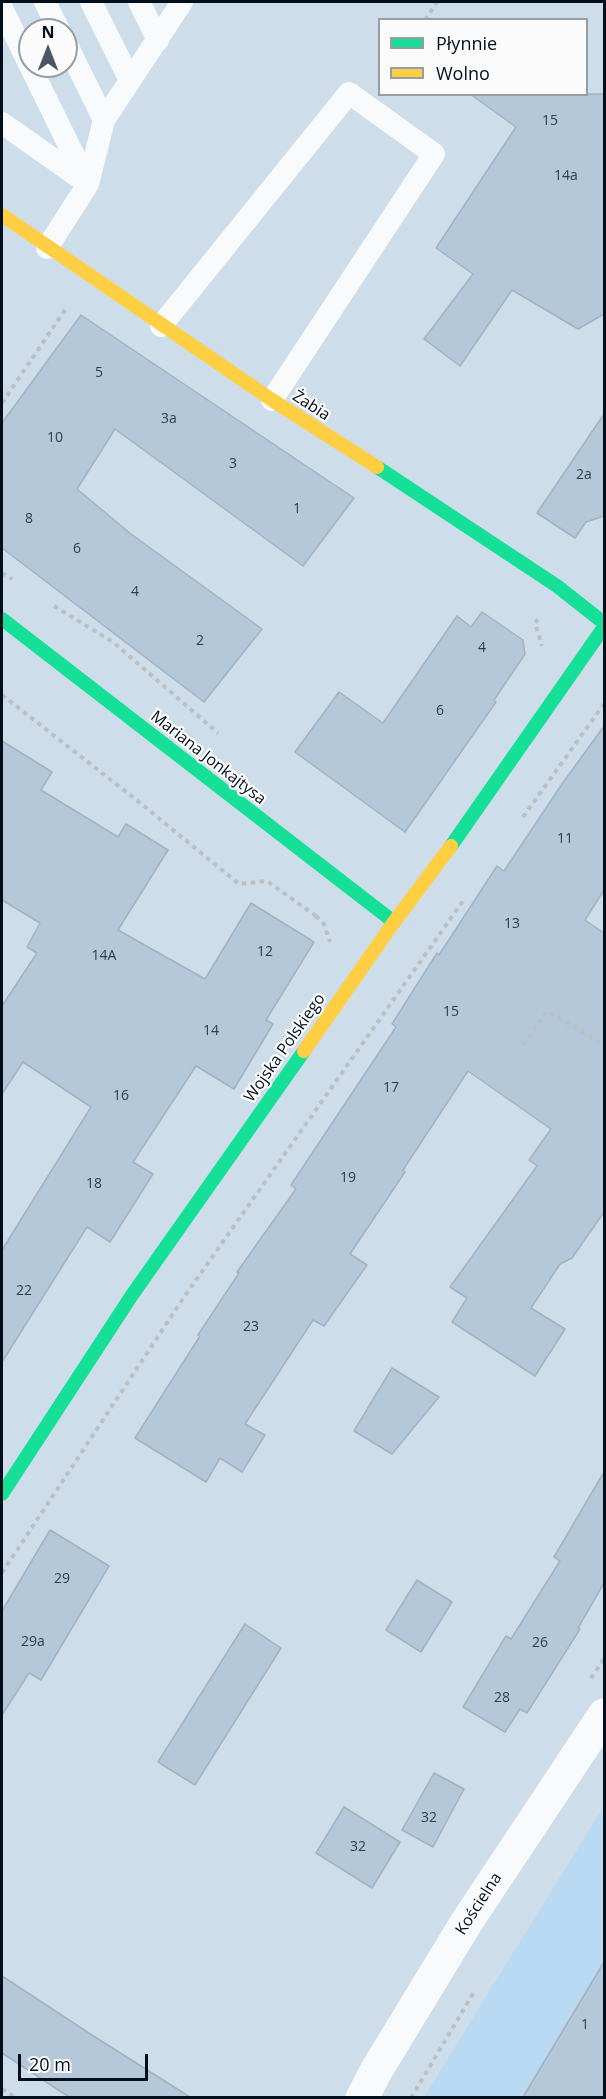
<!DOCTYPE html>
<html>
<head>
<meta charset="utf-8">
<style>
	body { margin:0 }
	#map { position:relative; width:606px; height:2099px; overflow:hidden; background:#ceddea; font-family:"Open Sans",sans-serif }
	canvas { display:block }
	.frame { position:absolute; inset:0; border:3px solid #010f1d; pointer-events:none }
	.legend { position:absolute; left:378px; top:18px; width:210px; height:78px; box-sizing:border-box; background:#fbfbfb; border:2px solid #979da2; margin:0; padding:8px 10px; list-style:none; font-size:18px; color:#010f1d }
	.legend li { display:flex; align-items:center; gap:12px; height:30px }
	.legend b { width:30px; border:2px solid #979da2 }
	.north { position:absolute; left:18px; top:18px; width:60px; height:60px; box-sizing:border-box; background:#fbfbfb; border:2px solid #979da2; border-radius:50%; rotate:0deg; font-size:16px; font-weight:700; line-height:24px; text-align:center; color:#010f1d }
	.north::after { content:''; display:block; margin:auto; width:21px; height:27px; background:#495765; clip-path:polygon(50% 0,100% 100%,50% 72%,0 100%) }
	.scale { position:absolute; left:18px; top:2054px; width:130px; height:27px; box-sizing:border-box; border:3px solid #010f1d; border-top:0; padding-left:8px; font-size:18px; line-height:21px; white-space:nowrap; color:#010f1d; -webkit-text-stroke:4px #fbfbfb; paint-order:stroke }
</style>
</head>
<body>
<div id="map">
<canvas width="606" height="2099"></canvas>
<div class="frame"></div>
<ul class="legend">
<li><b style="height:8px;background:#16e098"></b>Płynnie</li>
<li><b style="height:8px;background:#ffcf43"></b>Wolno</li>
</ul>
<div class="north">N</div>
<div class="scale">20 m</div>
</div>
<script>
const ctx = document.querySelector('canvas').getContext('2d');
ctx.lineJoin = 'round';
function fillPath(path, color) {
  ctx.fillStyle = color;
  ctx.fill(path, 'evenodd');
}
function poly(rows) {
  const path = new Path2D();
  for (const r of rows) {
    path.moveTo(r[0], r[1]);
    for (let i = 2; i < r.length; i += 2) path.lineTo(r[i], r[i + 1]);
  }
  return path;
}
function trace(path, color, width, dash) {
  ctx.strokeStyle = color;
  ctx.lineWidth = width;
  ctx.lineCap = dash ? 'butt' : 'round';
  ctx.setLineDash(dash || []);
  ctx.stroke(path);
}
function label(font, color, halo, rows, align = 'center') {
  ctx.font = font + ' "Open Sans",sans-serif';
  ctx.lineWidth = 4.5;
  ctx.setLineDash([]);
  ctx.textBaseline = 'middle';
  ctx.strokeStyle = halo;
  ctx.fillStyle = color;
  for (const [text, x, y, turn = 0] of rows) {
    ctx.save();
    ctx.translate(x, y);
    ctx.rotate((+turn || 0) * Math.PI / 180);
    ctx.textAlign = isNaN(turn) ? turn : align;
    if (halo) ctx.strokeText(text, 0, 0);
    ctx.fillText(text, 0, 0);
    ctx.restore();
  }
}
const built = poly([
	[604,1806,604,2097,424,2097]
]);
const building = poly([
	[470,94,604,94,604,314,578,329,512,290,460,366,424,339,473,274,436,248,516,127,470,94],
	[81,315,354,498,303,566,115,429,77,489,131,534,262,629,204,702,2,548,2,423,81,315],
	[604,414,604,516,586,522,575,538,537,513,604,414],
	[482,612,523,640,525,654,494,700,496,702,405,832,295,752,339,692,383,723,457,616,471,627,482,612],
	[604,726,604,890,585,920,604,933,604,1212,572,1258,560,1264,531,1308,565,1329,535,1376,452,1322,467,1298,450,1287,537,1166,529,1160,551,1129,468,1071,403,1170,405,1172,350,1254,367,1265,324,1326,313,1320,245,1424,265,1435,242,1472,220,1458,206,1482,135,1438,200,1336,198,1335,239,1273,237,1272,296,1189,291,1185,396,1027,392,1024,437,953,439,955,497,866,504,871,562,784,604,726],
	[2,741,52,772,41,790,118,837,126,824,168,850,118,930,205,979,251,903,314,942,266,1020,273,1024,234,1089,196,1066,133,1162,153,1174,110,1242,87,1227,2,1362,2,1250,91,1107,23,1062,2,1094,2,1006,37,953,27,947,40,923,2,900,2,741],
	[392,1368,439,1397,392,1454,354,1431,392,1368],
	[604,1472,604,1583,578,1628,580,1629,527,1713,520,1709,505,1732,463,1707,506,1636,511,1639,560,1561,554,1557,604,1472],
	[50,1530,109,1566,41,1680,29,1673,2,1715,2,1611,50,1530],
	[417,1580,452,1602,421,1652,386,1630,417,1580],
	[245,1624,281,1648,195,1785,158,1762,245,1624],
	[434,1773,464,1789,433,1847,402,1830,434,1773],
	[344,1807,400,1842,372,1888,316,1853,344,1807],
	[604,1962,604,2097,523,2097,604,1962],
	[2,1976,95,2037,190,2097,69,2097,2,2053,2,1976]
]);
const path = poly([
	[425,20,437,2],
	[2,403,67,307],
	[2,573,12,579],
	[54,606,113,642,218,733],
	[538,619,535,623,542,646],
	[2,695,134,798,239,884,267,881,316,916,318,912],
	[523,817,604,704],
	[316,916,324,924,330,942],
	[523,1045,547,1011,604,1045],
	[2,1573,184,1297,463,901],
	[591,1678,604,1659],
	[2,2089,16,2098],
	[411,2098,474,1992]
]);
const lane = poly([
	[45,2,59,30],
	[91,2,130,80],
	[139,2,158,40],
	[2,8,30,66],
	[66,43,104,120],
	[30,66,88,184],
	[2,123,87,183],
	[47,248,88,184,104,120,182,2],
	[161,326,349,93,434,154,272,400]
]);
const street = poly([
	[362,2098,376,2071,466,1923,604,1715]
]);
const fast = poly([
	[377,467,557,586,604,623],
	[2,619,394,922],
	[451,846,604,627],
	[2,1494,132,1295,304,1051]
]);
const slow = poly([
	[2,215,272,400,377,467],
	[304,1051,394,922,451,846]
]);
const numberNames = [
	["15",550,121],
	["14a",566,176],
	["5",99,373],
	["3a",169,419],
	["10",55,438],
	["3",233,464],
	["2a",584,475],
	["1",297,509],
	["8",29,519],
	["6",77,549],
	["4",135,592],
	["2",200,641],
	["4",482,648],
	["6",440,711],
	["11",565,839],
	["13",512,924],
	["12",265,952],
	["14A",104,956],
	["15",451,1012],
	["14",211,1031],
	["17",391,1088],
	["16",121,1096],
	["19",348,1178],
	["18",94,1184],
	["22",24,1291],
	["23",251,1327],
	["29",62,1579],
	["29a",33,1642],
	["26",540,1643],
	["28",502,1698],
	["32",429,1818],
	["32",358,1847],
	["1",585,2025]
];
const streetNames = [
	["Żabia",311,406,33],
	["Mariana Jonkajtysa",208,758,38],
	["Wojska Polskiego",285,1048,-55],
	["Kościelna",479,1904,-57]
];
fillPath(built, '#bad9f2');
fillPath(building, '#b4c8d9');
trace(building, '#a3b2bf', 1.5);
trace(path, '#bac0c4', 4, [4.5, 4.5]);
trace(lane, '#f8fafc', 22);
trace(street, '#f8fafc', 33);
trace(fast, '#16e098', 14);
trace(slow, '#ffcf43', 14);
label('14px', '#2e3d4c', null, numberNames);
label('16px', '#010f1d', '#fbfbfb', streetNames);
</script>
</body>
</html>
